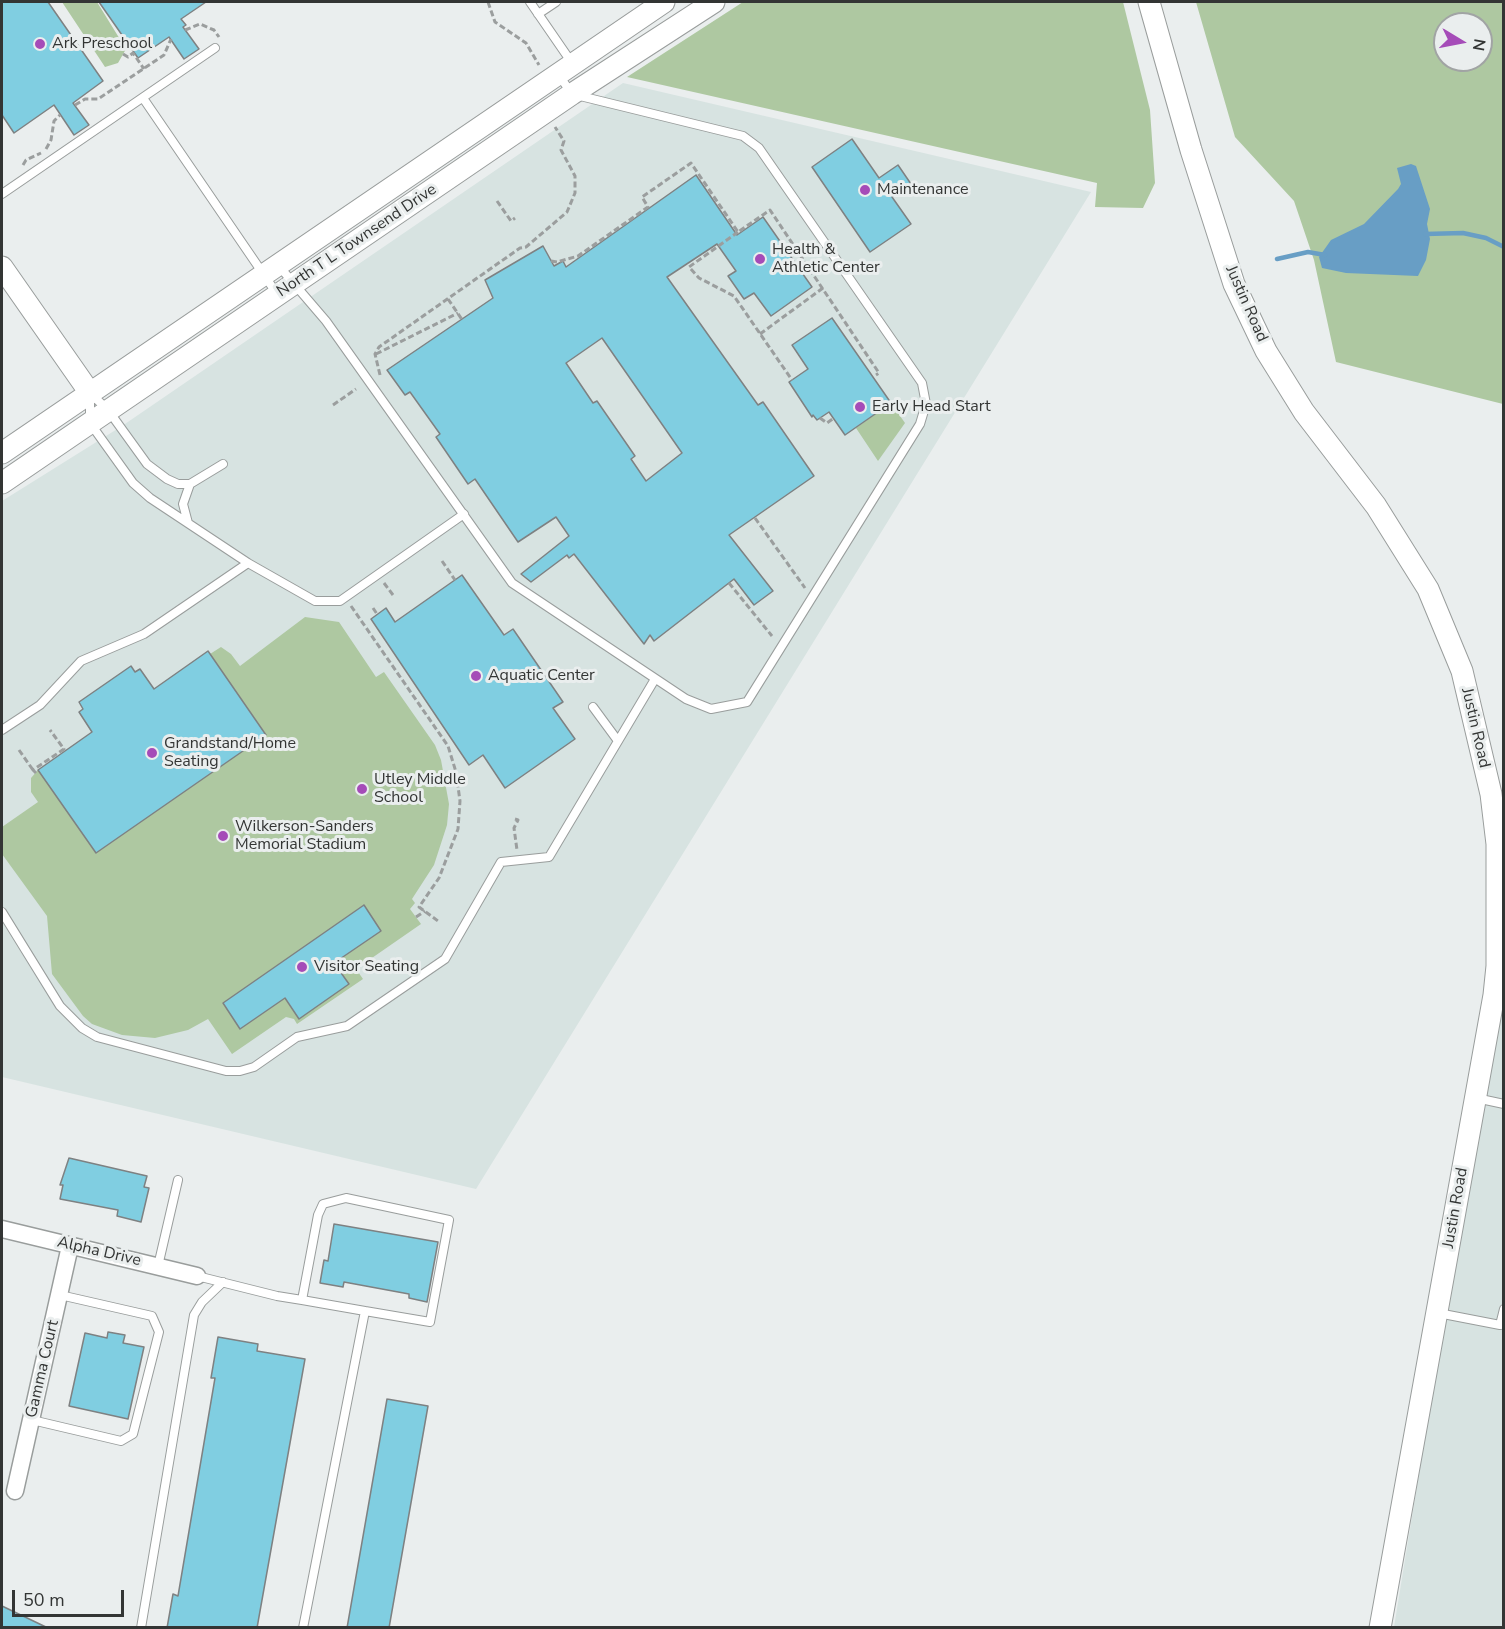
<!DOCTYPE html>
<html>
<head>
<meta charset="utf-8">
<style>
	body { margin:0 }
	#map { position:relative; width:1505px; height:1629px; overflow:hidden; background:#eaeeee; font-family:"Nunito Sans",sans-serif }
	canvas { display:block }
	.frame { position:absolute; inset:0; border:3px solid #333534; pointer-events:none }
	.north { position:absolute; left:1433px; top:12px; width:60px; height:60px; box-sizing:border-box; background:#eaeeee; border:2px solid #a1a4a4; border-radius:50%; rotate:100deg; font-size:16px; font-weight:700; line-height:24px; text-align:center; color:#333534 }
	.north::after { content:''; display:block; margin:auto; width:21px; height:27px; background:#a54cb8; clip-path:polygon(50% 0,100% 100%,50% 72%,0 100%) }
	.scale { position:absolute; left:12px; top:1590px; width:112px; height:27px; box-sizing:border-box; border:3px solid #333534; border-top:0; padding-left:8px; font-size:18px; line-height:21px; white-space:nowrap; color:#333534; -webkit-text-stroke:4px #eaeeee; paint-order:stroke }
</style>
</head>
<body>
<div id="map">
<canvas width="1505" height="1629"></canvas>
<div class="frame"></div>
<div class="north">N</div>
<div class="scale">50 m</div>
</div>
<script>
const ctx = document.querySelector('canvas').getContext('2d');
ctx.lineJoin = 'round';
function fillPath(path, color) {
  ctx.fillStyle = color;
  ctx.fill(path, 'evenodd');
}
function poly(rows) {
  const path = new Path2D();
  for (const r of rows) {
    path.moveTo(r[0], r[1]);
    for (let i = 2; i < r.length; i += 2) path.lineTo(r[i], r[i + 1]);
  }
  return path;
}
function trace(path, color, width, dash) {
  ctx.strokeStyle = color;
  ctx.lineWidth = width;
  ctx.lineCap = dash ? 'butt' : 'round';
  ctx.setLineDash(dash || []);
  ctx.stroke(path);
}
function label(font, color, halo, rows, align = 'center') {
  ctx.font = font + ' "Nunito Sans",sans-serif';
  ctx.lineWidth = 6;
  ctx.setLineDash([]);
  ctx.textBaseline = 'middle';
  ctx.strokeStyle = halo;
  ctx.fillStyle = color;
  for (const [text, x, y, turn = 0] of rows) {
    ctx.save();
    ctx.translate(x, y);
    ctx.rotate((+turn || 0) * Math.PI / 180);
    ctx.textAlign = isNaN(turn) ? turn : align;
    if (halo) ctx.strokeText(text, 0, 0);
    ctx.fillText(text, 0, 0);
    ctx.restore();
  }
}
const built = poly([
	[623,83,1091,192,476,1189,2,1077,2,501,122,426],
	[1503,959,1503,1627,1394,1627]
]);
const green = poly([
	[62,2,97,2,126,49,118,63,105,67],
	[743,2,1123,2,1150,110,1155,183,1143,208,1095,207,1097,183,627,77],
	[1196,2,1503,2,1503,404,1336,362,1314,260,1294,201,1235,137],
	[1445,24,1481,24,1481,60,1445,60],
	[891,403,905,423,878,461,856,428],
	[305,617,339,622,376,677,384,672,435,745,441,760,449,804,447,825,434,865,412,899,415,903,410,909,421,924,356,969,363,979,297,1024,294,1019,286,1017,232,1054,208,1019,188,1030,155,1038,122,1035,92,1024,83,1016,52,974,47,916,2,854,2,827,38,802,31,792,31,778,38,770,92,733,79,712,83,709,79,702,131,666,135,672,140,669,154,689,208,651,210,654,221,647,231,654,240,666]
]);
const water = poly([
	[1411,164,1416,166,1430,209,1427,224,1430,239,1426,260,1418,276,1346,273,1322,268,1319,257,1331,240,1364,224,1398,189,1401,184,1397,168]
]);
const stream = poly([
	[1425,234,1463,233,1486,238,1504,247],
	[1277,259,1308,252,1325,255]
]);
const building = poly([
	[2,2,48,2,103,81,73,103,89,125,74,135,54,105,14,133,2,115,2,2],
	[99,2,206,2,181,19,186,25,183,27,199,49,184,59,169,37,138,58,99,2],
	[852,139,879,178,898,165,911,184,892,197,911,224,870,252,812,167,852,139],
	[696,175,737,235,763,217,812,287,771,316,754,293,744,299,728,276,736,271,717,244,667,277,758,405,763,402,814,476,729,535,773,591,754,605,734,579,654,641,650,635,644,644,574,554,569,558,567,555,531,582,521,574,569,536,556,517,518,542,475,479,468,484,436,437,440,434,410,392,405,395,387,370,493,298,485,280,543,246,554,266,563,261,566,267,696,175],
	[602,338,682,453,646,481,631,459,635,456,597,401,593,403,566,363,602,338],
	[832,318,891,403,845,435,829,412,817,420,813,415,812,417,789,382,808,369,792,345,832,318],
	[462,575,504,635,513,629,563,702,553,708,575,739,505,788,483,755,469,765,371,619,386,608,395,622,462,575],
	[208,651,266,735,96,853,38,770,92,732,79,712,83,709,79,702,131,666,135,672,140,669,154,689,208,651],
	[364,905,381,931,334,963,349,984,299,1019,285,998,240,1029,223,1003,364,905],
	[69,1158,147,1176,144,1187,149,1188,141,1222,117,1216,118,1210,60,1199,63,1185,60,1185,69,1158],
	[334,1224,438,1242,427,1302,409,1298,409,1294,344,1282,343,1287,320,1283,324,1260,328,1261,334,1224],
	[108,1332,125,1335,123,1343,144,1347,128,1419,69,1406,85,1333,107,1338,108,1332],
	[218,1337,258,1344,257,1351,305,1359,257,1628,167,1628,173,1594,178,1596,215,1378,211,1378,218,1337],
	[387,1399,428,1406,389,1628,347,1628,387,1399],
	[2,1606,48,1628,2,1628,2,1606]
]);
const path = poly([
	[488,2,495,22,526,43,539,65],
	[185,30,200,24,214,30,219,37],
	[123,54,128,57,133,53,144,69],
	[75,105,85,99,98,99,164,55,171,39],
	[46,149,51,140,54,121,60,115],
	[23,165,26,160,41,153],
	[497,201,511,221,515,218],
	[738,232,689,267,699,278,734,296,792,380],
	[551,261,557,262,578,256,648,207,642,197,691,163,738,232,770,210,879,373,876,375],
	[448,299,463,321],
	[760,334,823,288],
	[376,354,458,313],
	[380,375,375,354,379,347,520,248,526,247,567,212,575,193,575,176,561,150,564,141,555,127],
	[333,405,356,389],
	[820,418,827,423,834,418],
	[755,518,805,588],
	[442,561,455,580],
	[384,583,393,595],
	[729,583,772,636],
	[351,606,448,746,456,772,460,801,458,829,439,878,419,907,438,921],
	[373,608,377,614],
	[19,750,33,770],
	[36,773,33,770,64,749,50,730],
	[515,819,518,820,514,828,517,850],
	[416,917,425,911]
]);
const service = poly([
	[530,2,572,63],
	[538,14,556,2],
	[143,98,277,294],
	[2,194,215,48],
	[278,265,326,321,512,583,686,699,711,709,747,702,920,424,926,404,922,383,759,148,743,136,572,94,558,74],
	[223,464,190,484,178,484,167,479,147,464,108,410,90,393,90,423,133,483,150,498,248,563,315,601,340,601,464,514],
	[188,523,183,504,190,484],
	[593,707,618,741],
	[2,730,40,705,81,661,144,634,248,563],
	[2,912,60,1006,82,1028,97,1037,226,1071,240,1071,254,1067,297,1037,347,1026,445,959,501,862,549,857,655,679],
	[1476,1098,1504,1104],
	[158,1266,178,1180],
	[197,1276,277,1296,302,1300,365,1311,430,1322,449,1220,346,1198,323,1204,318,1215,302,1300],
	[1438,1313,1500,1325,1504,1309],
	[32,1420,121,1441,133,1434,159,1332,152,1316,60,1295],
	[141,1628,194,1315,202,1302,223,1282],
	[303,1628,365,1311]
]);
const minor = poly([
	[2,1229,197,1276],
	[15,1491,70,1246]
]);
const tertiary = poly([
	[1149,2,1191,150,1234,284,1266,351,1304,412,1376,506,1428,589,1462,671,1491,794,1497,844,1497,966,1494,995,1380,1628],
	[2,267,90,393],
	[2,453,664,2],
	[2,483,572,94,714,2]
]);
const markers = [
	[40,44,6,"#a54cb8"],
	[865,190,6,"#a54cb8"],
	[760,259,6,"#a54cb8"],
	[860,407,6,"#a54cb8"],
	[476,676,6,"#a54cb8"],
	[152,753,6,"#a54cb8"],
	[362,789,6,"#a54cb8"],
	[223,836,6,"#a54cb8"],
	[302,967,6,"#a54cb8"]
];
const poiNames = [
	["Ark Preschool",52,44],
	["Maintenance",877,190],
	["Health &",772,250],
	["Athletic Center",772,268],
	["Early Head Start",872,407],
	["Aquatic Center",488,676],
	["Grandstand/Home",164,744],
	["Seating",164,762],
	["Utley Middle",374,780],
	["School",374,798],
	["Wilkerson-Sanders",235,827],
	["Memorial Stadium",235,845],
	["Visitor Seating",314,967]
];
const streetNames = [
	["North T L Townsend Drive",357,241,-34],
	["Justin Road",1246,304,66],
	["Justin Road",1475,728,77],
	["Justin Road",1456,1208,-80],
	["Alpha Drive",99,1252,13],
	["Gamma Court",43,1369,-77]
];
fillPath(built, '#d7e3e1');
fillPath(green, '#aec8a1');
fillPath(water, '#689ec5');
trace(stream, '#689ec5', 4.5);
fillPath(building, '#80cee1');
trace(building, '#7e8182', 1.5);
trace(service, '#999d9c', 10);
trace(minor, '#999d9c', 19);
trace(tertiary, '#999d9c', 23);
trace(path, '#9b9e9e', 3, [6, 3]);
trace(service, '#fff', 8);
trace(minor, '#fff', 16);
trace(tertiary, '#fff', 21);
for (const [x, y, r, color] of markers) {
  const dot = new Path2D();
  dot.arc(x, y, r, 0, 2 * Math.PI);
  ctx.fillStyle = color;
  ctx.fill(dot);
  trace(dot, '#eaeeee', 2);
}
label('16px', '#333534', '#eaeeee', poiNames, 'left');
label('16px', '#333534', '#eaeeee', streetNames);
</script>
</body>
</html>
